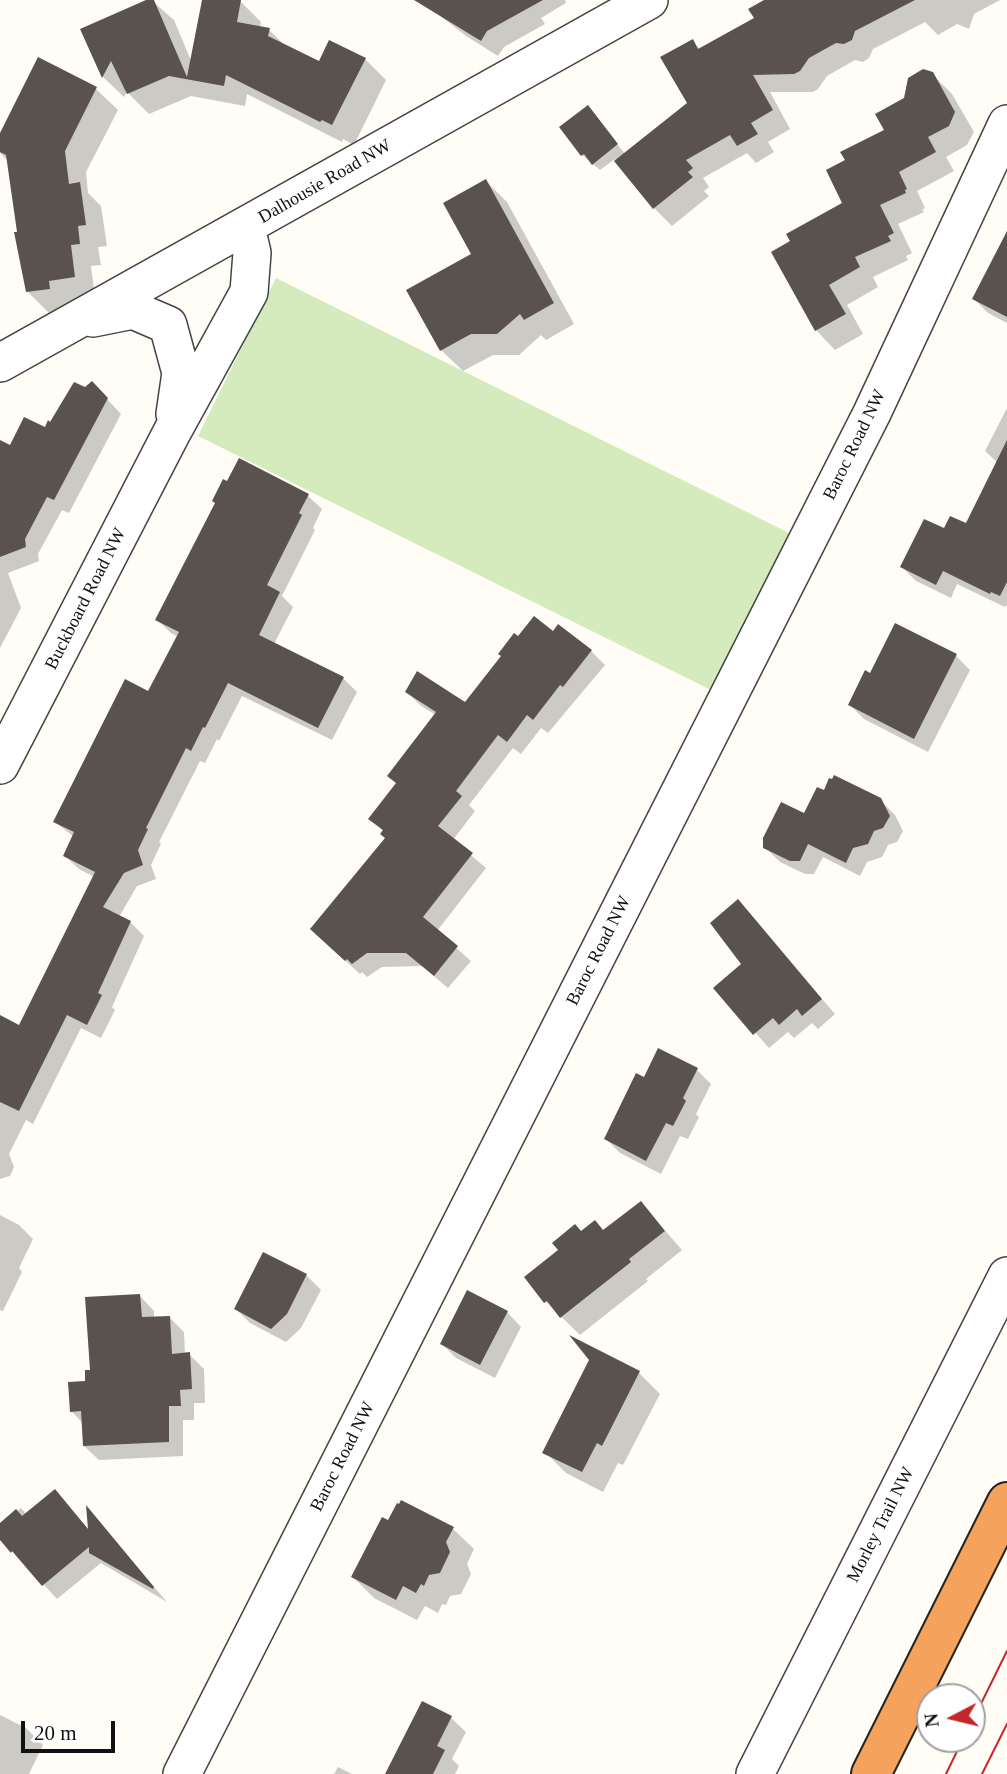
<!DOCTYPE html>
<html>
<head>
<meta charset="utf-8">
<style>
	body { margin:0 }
	#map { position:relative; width:1007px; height:1774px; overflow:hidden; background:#fffdf5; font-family:"Times New Roman",serif }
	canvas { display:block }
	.north { position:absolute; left:916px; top:1683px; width:70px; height:70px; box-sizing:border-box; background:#fff; border:2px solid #a0a0a0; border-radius:50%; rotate:263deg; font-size:19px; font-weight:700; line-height:28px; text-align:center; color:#111 }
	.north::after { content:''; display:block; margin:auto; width:24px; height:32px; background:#c4262e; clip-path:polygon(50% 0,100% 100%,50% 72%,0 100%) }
	.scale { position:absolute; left:21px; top:1721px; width:94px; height:32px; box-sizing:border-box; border:4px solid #111; border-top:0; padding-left:9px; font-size:21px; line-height:24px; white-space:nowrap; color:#111; -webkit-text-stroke:5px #fff; paint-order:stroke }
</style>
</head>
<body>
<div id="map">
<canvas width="1007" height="1774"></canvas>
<div class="north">N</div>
<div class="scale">20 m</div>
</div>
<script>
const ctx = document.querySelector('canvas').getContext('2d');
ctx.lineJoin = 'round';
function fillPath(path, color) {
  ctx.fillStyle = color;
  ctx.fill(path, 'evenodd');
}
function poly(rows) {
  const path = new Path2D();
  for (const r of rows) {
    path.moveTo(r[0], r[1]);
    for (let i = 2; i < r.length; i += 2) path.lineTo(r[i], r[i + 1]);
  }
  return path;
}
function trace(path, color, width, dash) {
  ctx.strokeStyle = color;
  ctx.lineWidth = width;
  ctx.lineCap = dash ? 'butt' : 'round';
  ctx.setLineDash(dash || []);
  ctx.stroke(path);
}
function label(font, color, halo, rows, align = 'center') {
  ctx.font = font + ' "Times New Roman",serif';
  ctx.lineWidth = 7;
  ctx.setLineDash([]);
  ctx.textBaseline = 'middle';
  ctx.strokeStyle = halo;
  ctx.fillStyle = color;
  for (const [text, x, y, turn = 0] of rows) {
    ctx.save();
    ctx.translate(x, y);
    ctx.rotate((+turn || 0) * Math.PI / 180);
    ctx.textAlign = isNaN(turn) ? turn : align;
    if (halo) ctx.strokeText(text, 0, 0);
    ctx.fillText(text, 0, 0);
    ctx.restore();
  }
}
const green = poly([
	[276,278,793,535,713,691,198,436]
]);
const shadow = poly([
	[151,0,174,20,192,63,204,0,240,1,261,22,260,28,269,30,287,47,319,64,365,59,386,80,354,145,343,139,342,142,247,94,245,106,191,96,149,114,127,92,124,97,103,77,83,30],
	[428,0,565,0,566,3,541,18,545,24,504,47,498,56,466,36,443,18,426,2],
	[768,0,1000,0,974,14,969,29,957,24,938,35,925,22,873,49,869,58,863,62,855,60,827,76,818,89,813,92,770,92,790,129,768,142,774,152,756,163,747,153,703,178,709,187,704,191,709,196,672,226,654,208,615,159,600,170,582,155,561,128,594,114,625,154,689,103,692,41,701,50,756,18],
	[39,60,96,89,118,110,86,172,88,193,101,206,107,246,98,247,101,265,91,266,95,297,69,302,70,310,49,313,28,292,9,162,0,153,0,137],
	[932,74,952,94,974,132,967,145,946,157,954,171,917,191,925,208,922,210,924,212,898,224,912,253,906,256,908,260,873,277,878,287,847,305,863,334,835,350,816,330,773,253,844,204,847,161,886,130,905,99],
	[486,181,507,202,574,324,546,340,541,335,519,355,493,355,463,371,441,350,408,290,473,255],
	[1007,267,1007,323,988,313,974,299],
	[92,383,121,414,69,513,62,510,38,554,39,561,8,573,21,608,0,648,0,442,11,447,45,429],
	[1007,408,1007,605,1005,607,957,584,951,598,916,581,902,567,945,531,966,526,998,463,985,451],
	[239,461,308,496,322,509,313,528,315,530,282,596,293,607,274,644,343,678,357,692,332,740,242,696,219,741,217,739,205,763,200,761,159,842,161,844,151,865,156,879,137,886,119,917,130,922,144,936,112,1007,115,1010,101,1038,81,1028,33,1124,26,1120,9,1154,14,1167,10,1176,0,1179,0,1017,19,1027,94,877,79,869,65,856,74,837,55,822,149,693,178,637,171,633,157,620],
	[553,634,591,651,605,665,548,733,541,728,521,754,513,748,469,805,475,811,453,840,486,868,437,931,471,961,448,988,422,966,382,967,367,977,362,972,360,974,326,943,386,839,384,832,370,818,397,784,436,715,421,706,407,692,465,704,518,639],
	[956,656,970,670,928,752,864,719,850,705,871,675],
	[880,800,895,815,903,831,897,842,888,845,882,857,867,862,860,876,823,857,814,874,805,874,780,862,765,847,804,816],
	[738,901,835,1014,818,1029,812,1023,794,1038,788,1032,769,1048,716,988,743,964],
	[697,1070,711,1084,696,1114,699,1117,688,1139,680,1136,661,1174,620,1153,606,1139],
	[641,1203,682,1250,646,1279,648,1281,580,1335,545,1301,604,1232],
	[0,1215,19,1225,33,1239,19,1268,22,1272,3,1311,0,1310],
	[264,1254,306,1275,321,1290,301,1328,286,1342,250,1323,236,1309],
	[140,1296,154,1311,154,1318,169,1317,184,1332,185,1355,189,1354,204,1369,205,1403,194,1403,194,1420,183,1420,183,1456,99,1460,84,1446,83,1423,71,1411,92,1372],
	[507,1312,521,1327,495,1378,456,1358,442,1344],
	[639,1373,660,1394,623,1465,618,1463,603,1492,566,1473,545,1452],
	[55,1491,89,1530,88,1510,167,1602,101,1563,57,1599,0,1537,0,1525,21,1508,27,1515],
	[389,1523,452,1528,474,1549,467,1564,471,1574,461,1594,450,1596,446,1605,442,1604,438,1613,425,1606,417,1620,374,1598,353,1577],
	[423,1703,451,1718,466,1732,452,1759,459,1766,455,1774,403,1774],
	[0,1715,26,1728,43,1745,29,1774,0,1774],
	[338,1767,352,1774,334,1774]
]);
const building = poly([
	[146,0,154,0,187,77,202,0,241,0,237,22,270,28,268,36,319,61,329,40,366,58,332,125,322,120,320,122,226,75,224,86,169,76,127,94,111,61,102,78,80,29],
	[414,0,543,0,487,31,481,41],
	[764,0,915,0,855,31,852,40,844,44,836,43,809,58,800,71,794,74,753,75,773,110,751,123,758,134,737,146,730,135,686,160,693,168,688,172,693,177,653,209,614,161,687,103,660,57,693,39,698,49,754,18,748,9],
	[38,57,97,87,65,151,69,184,80,182,86,225,78,226,80,244,71,245,75,277,49,281,50,289,26,292,14,232,17,232,6,155,0,152,0,133],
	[923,69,933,72,955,112,949,126,928,137,936,152,899,172,907,189,905,190,906,193,880,205,894,233,888,236,891,241,855,257,860,267,829,285,846,314,815,331,771,252,790,241,786,234,842,203,826,170,845,160,840,152,884,130,875,114,904,98,908,78],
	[588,105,618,144,592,165,584,154,581,156,559,127],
	[486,179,554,303,524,320,520,314,497,334,471,334,440,351,406,290,471,254,443,203],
	[1007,231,1007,317,972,299],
	[92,381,108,398,54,500,47,497,25,539,26,547,0,557,0,440,10,445,24,417,45,427,48,420,50,422,74,382,85,387],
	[1007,440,1007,582,1000,596,991,592,990,594,943,571,936,585,900,567,924,519,944,528,950,516,966,523],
	[239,458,309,494,299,513,302,515,267,585,280,592,259,635,344,677,318,728,228,683,205,728,203,727,191,751,186,748,146,828,148,829,138,850,143,865,124,873,103,907,131,921,98,993,102,995,87,1025,67,1015,19,1111,0,1102,0,1015,19,1025,95,872,63,856,74,832,53,822,125,679,148,691,179,632,155,620,215,503,212,501,223,479,227,481],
	[534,616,553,631,558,624,592,650,563,687,560,685,533,720,527,715,507,742,498,735,456,791,462,796,438,826,473,853,423,917,458,946,434,976,406,953,367,953,352,964,347,959,345,961,310,929,385,838,380,834,383,830,368,819,396,783,387,776,436,712,405,692,417,671,465,702,501,656,498,654,514,633,518,636],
	[895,623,957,654,914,739,848,705,865,670,870,673],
	[834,775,881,798,890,816,883,828,874,831,868,844,853,848,846,863,808,844,800,861,790,861,763,848,763,838,781,802,804,813,817,787,824,790,829,778,832,779],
	[738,899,822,999,802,1016,797,1009,779,1025,773,1018,753,1035,713,988,741,964,710,923],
	[658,1048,698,1068,683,1098,686,1101,673,1126,666,1123,646,1161,604,1139,636,1073,644,1077],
	[641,1201,665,1231,629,1259,631,1262,560,1318,547,1301,544,1303,524,1277,558,1250,552,1243,575,1224,581,1231,595,1220,603,1230],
	[263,1252,307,1274,287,1314,271,1329,234,1309],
	[467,1290,508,1311,480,1365,440,1344],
	[140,1294,142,1317,170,1316,172,1354,190,1352,192,1389,180,1390,181,1406,169,1406,169,1442,83,1446,81,1411,70,1412,68,1382,85,1381,85,1370,90,1370,85,1297],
	[569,1335,640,1371,602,1446,597,1443,582,1472,542,1453,589,1360],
	[55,1489,88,1529,86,1505,154,1587,153,1589,89,1553,89,1547,42,1586,12,1551,11,1553,0,1540,0,1523,16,1509,22,1516],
	[401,1500,454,1527,446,1542,450,1552,440,1573,429,1575,424,1586,421,1584,416,1593,403,1586,396,1600,351,1577,382,1517,388,1520,397,1503,399,1504],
	[422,1701,452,1716,437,1746,445,1750,433,1774,385,1774]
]);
const street = poly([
	[93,318,133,310,168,325,181,373,175,414],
	[0,363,649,0],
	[0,765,172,432,249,292,252,253,246,227],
	[182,1774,872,413,1007,124],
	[755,1774,1007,1276]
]);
const highway = poly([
	[871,1774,1007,1502]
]);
const tram = poly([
	[972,1722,1007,1651],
	[946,1774,963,1739],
	[982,1774,1007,1724]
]);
const streetNames = [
	["Dalhousie Road NW",325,182,-30],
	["Baroc Road NW",855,445,-64],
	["Buckboard Road NW",86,599,-63],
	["Baroc Road NW",599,951,-63],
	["Baroc Road NW",343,1457,-63],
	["Morley Trail NW",881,1525,-63]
];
fillPath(green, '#d5ebbd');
fillPath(shadow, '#0003');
fillPath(building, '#5a524d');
trace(street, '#444', 40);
trace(highway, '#222', 42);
trace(street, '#fff', 37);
trace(highway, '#f5a25d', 38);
trace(tram, '#c4262e', 2);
label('18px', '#111', '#fff', streetNames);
</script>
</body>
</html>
